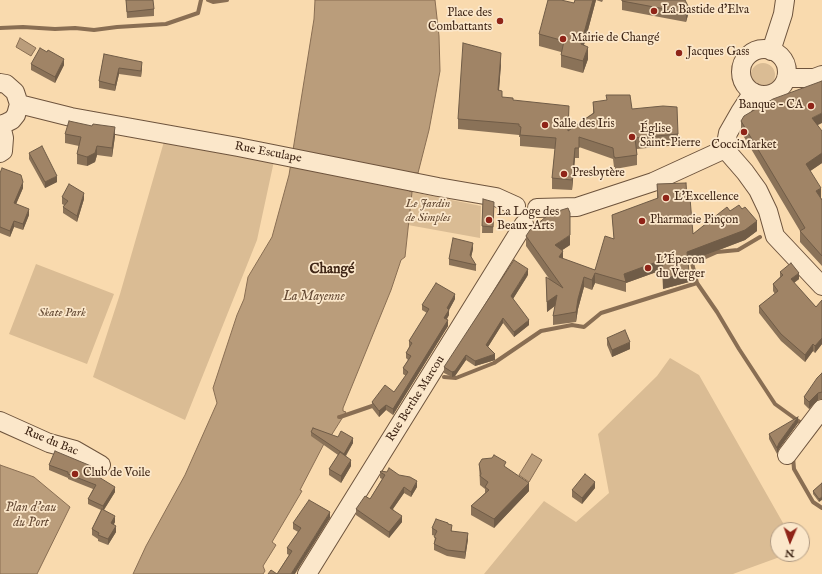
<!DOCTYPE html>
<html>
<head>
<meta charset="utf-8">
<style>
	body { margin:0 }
	#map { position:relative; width:822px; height:574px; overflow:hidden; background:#f9daae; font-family:"IM FELL English",serif }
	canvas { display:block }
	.north { position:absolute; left:770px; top:522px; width:40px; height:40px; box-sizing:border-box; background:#fbe7ca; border:1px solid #b09a82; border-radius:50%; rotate:182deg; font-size:11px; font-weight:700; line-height:16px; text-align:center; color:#402717 }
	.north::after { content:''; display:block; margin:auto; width:14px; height:18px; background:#8f2418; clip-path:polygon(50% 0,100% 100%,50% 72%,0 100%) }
</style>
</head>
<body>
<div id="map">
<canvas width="822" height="574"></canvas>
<div class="north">N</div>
</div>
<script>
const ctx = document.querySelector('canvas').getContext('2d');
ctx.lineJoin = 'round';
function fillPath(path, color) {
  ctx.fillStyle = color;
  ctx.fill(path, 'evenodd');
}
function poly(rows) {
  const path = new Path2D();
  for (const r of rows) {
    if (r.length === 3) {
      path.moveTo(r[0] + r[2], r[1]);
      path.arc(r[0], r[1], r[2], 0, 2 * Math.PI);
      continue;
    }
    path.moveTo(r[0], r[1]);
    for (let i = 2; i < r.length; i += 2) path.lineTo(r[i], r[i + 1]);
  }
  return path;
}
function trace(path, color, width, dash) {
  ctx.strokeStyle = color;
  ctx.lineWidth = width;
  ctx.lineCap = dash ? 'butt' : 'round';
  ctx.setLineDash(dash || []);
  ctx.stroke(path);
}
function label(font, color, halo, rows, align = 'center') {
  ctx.font = font + ' "IM FELL English",serif';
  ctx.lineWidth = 3.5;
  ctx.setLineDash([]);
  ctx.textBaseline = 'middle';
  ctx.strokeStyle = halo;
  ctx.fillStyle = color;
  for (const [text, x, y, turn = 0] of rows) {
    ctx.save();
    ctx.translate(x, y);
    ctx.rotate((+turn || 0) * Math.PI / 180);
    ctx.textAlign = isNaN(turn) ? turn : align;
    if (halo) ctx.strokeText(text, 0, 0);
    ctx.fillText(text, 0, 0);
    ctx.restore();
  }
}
const green = poly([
	[763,75,12],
	[165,138,274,161,257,240,185,420,93,377,120,294],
	[412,192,481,206,480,238,408,225],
	[36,264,114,294,87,364,9,334],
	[670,358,699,375,787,530,778,530,778,554,788,554,733,574,484,574,544,501,576,522,609,493,598,434,657,376]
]);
const water = poly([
	[315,0,435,0,439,36,440,71,429,130,418,173,414,173,409,191,412,192,405,257,401,260,391,290,343,408,343,411,346,412,329,439,327,438,300,490,302,491,272,542,276,545,263,566,265,571,263,574,133,574,146,546,185,475,217,403,213,388,237,315,244,299,248,277,272,237,289,175,314,19,315,0],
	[20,38,36,48,31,56,16,47,20,38],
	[532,454,542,460,529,482,519,475,532,454],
	[0,465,34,477,70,507,37,574,0,574,0,465]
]);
const stream = poly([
	[208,0,213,2,227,0],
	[0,28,23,27,55,29,75,28,94,30,117,27,166,24,198,13,201,0],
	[697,283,717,312,739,349,775,404,804,425],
	[444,377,456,378,494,363,541,331,572,325,584,327,601,313,697,283,692,263,717,252,738,250,760,237],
	[339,417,340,417,375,405],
	[793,457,794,469,813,502,822,508]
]);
const minor = poly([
	[764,72,23],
	[771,51,783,14,785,0],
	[786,78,814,78,822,75],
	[0,83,6,84,15,92,19,104,16,115,12,120,6,123,0,125],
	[19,104,71,117,238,147,438,187,496,197,516,206],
	[725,149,745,172,758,190,768,211,775,236,822,286],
	[725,149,728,133,740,112,753,92],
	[0,153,3,151,4,138,1,125],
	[537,208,577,207,653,182,725,149],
	[0,421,49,443,75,450,101,465],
	[787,455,822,409],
	[307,574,524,224]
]);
const wall = poly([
	[126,0,154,9,154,16,127,18],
	[575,0,603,0,602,2,596,0,584,45,588,59,583,73,561,67,561,52,539,46,539,34,574,3],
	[685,0,688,15,686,22,622,10,622,1],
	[104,54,142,68,141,77,119,74,115,91,99,88,99,81],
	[31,64,64,65,55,83,31,70],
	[501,64,499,91,502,97,569,117,568,130,593,113,593,102,632,109,678,134,678,145,637,149,637,165,615,169,615,167,614,167,613,159,579,147,579,158,575,158,572,190,552,189,552,178,555,149,520,146,520,137,519,137,519,135,458,129,458,119],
	[741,121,818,125,822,163,810,171,822,200,822,266,800,242,800,231,741,132],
	[65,134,115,136,112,157,97,155,95,162,87,166,77,164,77,154,79,146,65,143],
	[29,153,57,182,45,188,29,159],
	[0,173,23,188,16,204,29,215,23,230,14,227,10,237,0,233],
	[657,184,687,198,693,234,730,211,757,231,745,240,688,262,689,282,663,289,662,270,626,283,626,292,595,283,592,290,584,287,578,309,576,322,553,325,553,316,555,306,547,312,546,277,550,280,526,246,526,236,570,245,562,250,563,259,595,270,614,239,612,215,657,199],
	[62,197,84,199,77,222,63,213,63,207,64,205,62,204],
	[483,199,494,208,493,233,482,233],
	[473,249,471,257,476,265,476,271,449,265,449,259],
	[780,272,799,279,794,283,816,307,822,300,822,344,815,353,813,351,805,362,781,341,759,313,759,306,775,294,773,291,773,284,780,277],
	[528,275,513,299,529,325,514,337,503,323,488,347,495,360,475,366,466,360,455,376,452,377,444,373,444,367],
	[455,299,449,310,449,315,447,319,448,326,393,415,386,410,379,417,372,408,372,402,394,392,406,376,403,374,403,368,408,360,406,358,406,353,409,347,409,341,427,313,422,310,422,305],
	[607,338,630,349,612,357,607,345],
	[822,373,822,399,818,400,809,409,804,404,804,397],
	[798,423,779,449,777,454,769,439,769,434],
	[311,432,353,443,346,456,351,466,341,483,329,475,329,469,338,455,311,436],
	[479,464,506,468,529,491,494,528,471,515,471,506,485,493,485,489,480,485],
	[49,465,91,472,115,492,104,510,115,522,114,524,116,532,108,545,98,541,98,539,92,535,92,529,101,510,88,504,88,499,93,489,68,479,68,478,49,470],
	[380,472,417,487,411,497,404,493,393,509,402,522,389,538,356,515,356,509,370,499,382,479,380,478],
	[822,483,819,502,813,494,813,491],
	[595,488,582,504,572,497,572,490],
	[330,518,277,574,289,555,287,554,287,548,298,532,293,529,293,523],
	[448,524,452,531,468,539,465,559,447,556,434,550,434,544,435,536,432,535,432,528]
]);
const shadedWall = poly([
	[593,0,596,0,581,56,581,44],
	[688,6,688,15,686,22,686,13],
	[588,47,588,59,583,73,583,61],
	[501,53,501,64,498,101,498,90],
	[64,59,64,65,55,83,55,77],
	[142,62,142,68,141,77,141,71],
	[119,68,119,74,115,91,115,85],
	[569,106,569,117,568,141,568,131],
	[822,113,822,123,812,128,812,118],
	[115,127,115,136,112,157,112,148],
	[97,146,97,155,95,162,87,166,87,157],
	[575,148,575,158,572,190,572,180],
	[822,153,822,163,806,174,806,164],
	[57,176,57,182,45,188,45,182],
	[23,182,23,188,14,209,14,203],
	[821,188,821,199,816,191],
	[84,193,84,199,77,222,77,216],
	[29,209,29,215,23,230,23,224],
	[14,221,14,227,10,237,10,231],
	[757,221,757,231,745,240,687,262,687,252],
	[570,235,570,245,555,255,555,245],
	[473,243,473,249,470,262,470,255],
	[563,251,563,260,559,257],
	[662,260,662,270,626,283,624,274],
	[528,269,528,275,511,302,511,296],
	[689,272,689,282,663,289,663,279],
	[595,273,595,283,592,290,592,280],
	[799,273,799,279,791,285,791,279],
	[584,277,584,287,578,309,576,322,576,312,578,299],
	[455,294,455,299,449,310,449,315,444,323,444,318,447,308],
	[557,295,557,304,547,312,547,302],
	[503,318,503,323,486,350,486,345],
	[448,320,448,326,393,415,393,409],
	[529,320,529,325,514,337,514,332],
	[822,338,822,344,815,353,815,346],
	[630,342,630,349,612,357,612,350],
	[813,344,813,351,805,362,805,355],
	[495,354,495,360,475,366,475,361],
	[466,355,466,360,455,376,452,377,452,372],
	[818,393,818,400,809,409,809,402],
	[386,405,386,410,379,417,379,411],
	[798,417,798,423,779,449,777,454,777,448,779,443],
	[353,438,353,443,344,458,344,454],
	[351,460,351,466,341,483,341,476],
	[417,481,417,487,411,497,411,492],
	[595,482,595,488,582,504,582,498],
	[529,483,529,491,494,528,494,519],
	[115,487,115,492,103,511,103,506],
	[404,487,404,493,390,513,390,508],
	[822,497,822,500,819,502,819,499],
	[330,512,330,518,295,574,291,574],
	[115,516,115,522,111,529,111,523],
	[402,516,402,522,389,538,389,532],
	[116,526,116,532,108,545,108,539],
	[468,533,468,539,465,559,465,552]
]);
const building = poly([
	[126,0,153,0,154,9,127,12,126,0],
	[548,0,561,0,574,3,575,0,593,0,581,44,588,47,583,61,561,55,564,41,539,34,548,0],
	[622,0,685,0,688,6,686,13,622,1,622,0],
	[463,43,501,53,498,90,502,91,502,97,513,98,513,100,569,106,568,131,594,113,593,102,607,100,606,95,630,95,632,109,663,106,677,107,678,134,635,138,637,155,615,158,615,157,614,157,613,148,579,137,579,148,575,148,572,180,552,178,556,138,520,135,521,127,519,126,519,124,458,119,463,43],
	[40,48,47,52,48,50,64,59,55,77,31,64,40,48],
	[104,54,142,62,141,71,119,68,115,85,99,81,104,54],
	[822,81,822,113,812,118,822,131,822,153,806,164,821,188,816,191,822,200,822,256,800,231,805,228,741,121,744,116,773,99,822,81],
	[69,121,92,126,93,124,115,127,112,148,97,146,95,153,87,157,77,154,81,137,65,134,69,121],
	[42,146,57,176,45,182,29,153,42,146],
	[2,168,21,175,23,182,14,203,29,209,23,224,14,221,10,231,0,227,0,173,2,168],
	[686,183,687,198,690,198,693,234,727,207,730,211,739,205,742,209,745,207,757,221,745,230,687,252,689,272,663,279,662,260,624,274,626,282,595,273,592,280,584,277,578,299,576,312,553,316,557,295,547,302,546,277,563,288,526,236,530,230,553,211,555,212,568,208,570,213,570,235,555,245,563,251,559,257,595,270,605,236,614,239,612,215,658,198,657,184,686,183],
	[69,184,84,193,77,216,63,207,68,201,62,197,69,184],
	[483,199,494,202,493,227,482,226,483,199],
	[453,238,473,243,470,255,476,265,449,259,453,238],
	[514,260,528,269,511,296,529,320,514,332,503,318,486,345,495,354,475,361,466,355,455,371,452,372,444,367,514,260],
	[791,263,799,273,791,279,816,307,822,300,822,338,815,346,813,344,805,355,781,334,759,306,778,291,773,284,783,275,780,272,791,263],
	[436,283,455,294,447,308,449,310,444,318,448,320,393,409,386,405,379,411,372,402,385,385,394,392,408,372,403,368,411,356,406,353,412,343,409,341,429,309,422,305,436,283],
	[625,330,630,342,612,350,607,338,625,330],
	[822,373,822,392,818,393,809,402,804,397,817,378,822,373],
	[798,417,779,443,777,448,769,434,798,417],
	[313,428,338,437,341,431,353,438,344,454,311,432,313,428],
	[55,451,91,466,89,471,115,487,103,506,88,499,96,485,68,474,68,472,49,465,55,451],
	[340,452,351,460,341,476,329,469,340,452],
	[494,455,506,462,504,466,529,483,494,519,471,506,489,490,485,487,488,482,480,476,481,474,479,464,482,459,492,458,494,455],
	[389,468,399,475,410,477,417,481,411,492,404,487,390,508,402,516,389,532,356,509,365,496,370,499,385,475,380,472,381,471,387,472,389,468],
	[585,474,595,482,582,498,572,490,585,474],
	[822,483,822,497,819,499,813,491,822,483],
	[309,500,330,512,291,574,268,574,271,570,277,574,292,551,287,548,301,528,293,523,309,500],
	[102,509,115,516,111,523,116,526,108,539,98,535,99,533,92,529,102,509],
	[436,519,448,523,448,524,452,525,451,531,468,533,465,552,447,550,434,544,436,538,434,537,437,531,432,528,436,519]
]);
const markers = [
	[654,11,4,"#8f2418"],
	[500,21,4,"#8f2418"],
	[563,39,4,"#8f2418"],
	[679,53,4,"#8f2418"],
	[811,106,4,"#8f2418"],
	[545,125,4,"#8f2418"],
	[744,132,4,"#8f2418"],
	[632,137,4,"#8f2418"],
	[564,174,4,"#8f2418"],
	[666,198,4,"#8f2418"],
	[489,220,4,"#8f2418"],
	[642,221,4,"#8f2418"],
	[648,268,4,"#8f2418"],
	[75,474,4,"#8f2418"]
];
const poiNames = [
	["La Bastide d'Elva",662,11],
	["Place des",492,14,"right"],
	["Combattants",492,28,"right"],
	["Mairie de Changé",571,39],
	["Jacques Gass",687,53],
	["Banque - CA",803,106,"right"],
	["Salle des Iris",553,125],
	["Église",640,130],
	["Saint-Pierre",640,144],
	["CocciMarket",744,146,"center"],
	["Presbytère",572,174],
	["L'Excellence",674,198],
	["La Loge des",497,213],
	["Beaux-Arts",497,227],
	["Pharmacie Pinçon",650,221],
	["L'Éperon",656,261],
	["du Verger",656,275],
	["Club de Voile",83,474]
];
const streetNames = [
	["Rue Esculape",268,153,11],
	["Rue Berthe Marcou",416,399,-58],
	["Rue du Bac",51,442,22]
];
const parkNames = [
	["Le Jardin",428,205],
	["de Simples",428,219],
	["Skate Park",62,314]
];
const waterNames = [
	["La Mayenne",314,297],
	["Plan d'eau",31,508],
	["du Port",31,523]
];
const quarterNames = [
	["Changé",332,270]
];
fillPath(green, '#dabc94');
fillPath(water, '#ba9d7b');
trace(water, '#896e53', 1);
trace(stream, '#896e53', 4);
trace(minor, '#6e543d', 20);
trace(minor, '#fbe7ca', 18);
fillPath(wall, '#8a7258');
fillPath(shadedWall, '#705c47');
fillPath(building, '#a08466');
trace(building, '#705c47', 1);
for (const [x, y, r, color] of markers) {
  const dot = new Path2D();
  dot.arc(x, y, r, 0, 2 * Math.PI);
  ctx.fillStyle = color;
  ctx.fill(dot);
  trace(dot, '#fbe7ca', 1.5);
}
label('12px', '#402717', '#fbe7ca', poiNames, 'left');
label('12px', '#402717', '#fbe7ca', streetNames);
label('italic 12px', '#664c36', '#fbe7ca', parkNames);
label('italic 13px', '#654a35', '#fbe7ca', waterNames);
label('bold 14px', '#402717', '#fbe7ca', quarterNames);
</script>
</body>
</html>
